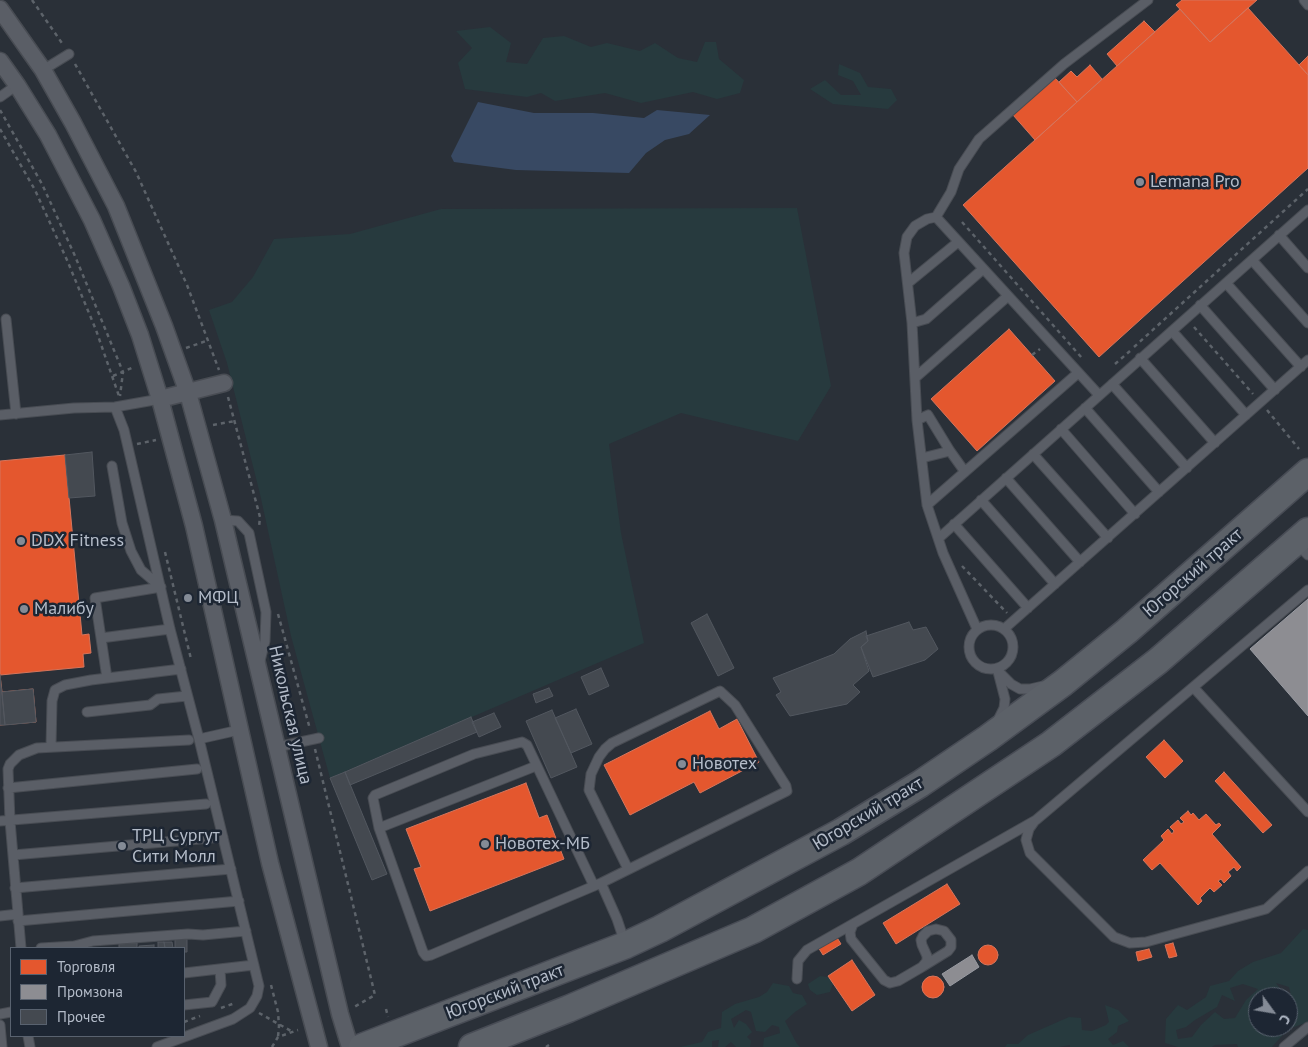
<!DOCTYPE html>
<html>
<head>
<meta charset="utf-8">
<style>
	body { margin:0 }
	#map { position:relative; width:1308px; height:1047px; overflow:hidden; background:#2a3038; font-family:"PT Sans",sans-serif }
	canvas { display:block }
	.legend { position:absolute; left:10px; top:947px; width:175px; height:90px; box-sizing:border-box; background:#1d2633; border:1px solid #59626f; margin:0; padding:6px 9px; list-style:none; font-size:15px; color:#b4bcc9 }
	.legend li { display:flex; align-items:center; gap:10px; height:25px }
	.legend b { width:25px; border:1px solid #59626f }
	.north { position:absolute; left:1248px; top:987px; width:50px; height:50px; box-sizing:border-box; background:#1d2633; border:1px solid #59626f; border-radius:50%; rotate:122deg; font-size:14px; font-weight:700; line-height:20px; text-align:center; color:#b4bcc9 }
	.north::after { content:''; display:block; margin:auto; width:18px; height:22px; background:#848b96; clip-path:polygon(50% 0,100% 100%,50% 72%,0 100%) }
</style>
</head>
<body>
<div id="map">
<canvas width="1308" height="1047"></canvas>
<ul class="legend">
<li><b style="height:14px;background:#e4572e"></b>Торговля</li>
<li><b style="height:14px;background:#8d8d92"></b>Промзона</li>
<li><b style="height:14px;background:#444950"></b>Прочее</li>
</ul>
<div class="north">С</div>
</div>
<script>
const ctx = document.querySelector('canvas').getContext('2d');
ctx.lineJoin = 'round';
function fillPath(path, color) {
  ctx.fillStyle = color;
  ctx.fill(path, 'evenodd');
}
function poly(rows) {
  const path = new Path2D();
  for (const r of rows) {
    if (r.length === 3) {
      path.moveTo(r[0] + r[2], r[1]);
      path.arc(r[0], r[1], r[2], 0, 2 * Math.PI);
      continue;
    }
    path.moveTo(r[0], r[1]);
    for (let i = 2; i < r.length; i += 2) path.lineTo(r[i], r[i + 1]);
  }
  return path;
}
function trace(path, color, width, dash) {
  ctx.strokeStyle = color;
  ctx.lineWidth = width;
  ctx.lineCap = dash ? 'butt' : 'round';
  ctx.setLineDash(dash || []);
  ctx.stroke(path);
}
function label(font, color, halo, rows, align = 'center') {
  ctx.font = font + ' "PT Sans",sans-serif';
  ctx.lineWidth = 5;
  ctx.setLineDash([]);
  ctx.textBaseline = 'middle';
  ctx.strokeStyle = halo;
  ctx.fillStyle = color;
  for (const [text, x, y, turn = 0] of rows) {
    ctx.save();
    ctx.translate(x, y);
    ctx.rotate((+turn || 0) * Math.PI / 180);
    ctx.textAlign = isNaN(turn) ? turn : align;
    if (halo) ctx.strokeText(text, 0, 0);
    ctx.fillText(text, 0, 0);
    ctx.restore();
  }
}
const green = poly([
	[490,27,511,43,506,62,527,64,543,38,564,36,591,47,607,43,640,51,655,43,678,58,697,62,705,42,716,42,719,59,744,80,740,93,717,99,693,92,641,103,605,93,555,101,541,93,527,97,465,89,458,63,472,48,456,31],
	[839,64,860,73,868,87,891,89,897,100,888,109,833,104,810,89,825,80,841,95,861,95,853,81,838,75],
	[797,208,831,386,798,441,681,413,609,444,621,533,644,643,330,778,291,636,260,494,227,363,209,310,232,302,253,277,274,239,350,234,441,209],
	[1303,929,1308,930,1308,1022,1288,1029,1272,1047,1238,1047,1237,1044,1215,1045,1212,1047,1178,1047,1165,1043,1166,1019,1178,1005,1187,1010,1206,997,1210,986,1229,981,1238,971,1253,962,1281,953],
	[1276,983,1289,987,1292,999,1288,1007,1288,1027,1258,1027,1258,997,1272,997,1280,989],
	[1243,984,1258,989,1246,1000,1235,1018,1224,1019,1215,1012,1201,1025,1192,1037,1178,1039,1176,1030,1186,1027,1195,1020,1217,1007,1222,995,1235,1001,1230,988],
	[820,976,827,977,834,981,830,992,817,995,810,990,808,984],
	[773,983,789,986,793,993,802,995,807,1004,795,1012,785,1021,797,1044,800,1047,763,1047,764,1038,780,1033,779,1027,772,1025,765,1032,756,1031,751,1012,746,1010,731,1019,734,1028,739,1020,746,1024,752,1032,747,1037,751,1041,750,1047,736,1047,731,1042,725,1047,718,1047,719,1040,712,1041,712,1047,680,1047,702,1042,708,1032,721,1028,722,1012,735,1004,759,997,767,992],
	[1105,1005,1118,1010,1129,1021,1118,1026,1117,1032,1108,1039,1113,1045,1123,1041,1129,1047,1070,1047,1070,1045,1059,1047,1005,1047,1007,1044,1018,1044,1028,1035,1069,1017,1081,1018,1082,1030,1092,1031,1106,1025,1109,1022]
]);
const water = poly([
	[478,102,534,113,593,113,644,118,657,110,710,115,689,134,665,140,646,153,629,173,516,170,454,162,451,156]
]);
const shops = poly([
	[1182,0,1257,0,1210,42,1176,5,1182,0],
	[1248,8,1308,75,1308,168,1099,357,963,205,1180,9,1210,42,1248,8],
	[1144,21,1155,32,1117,66,1107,54,1144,21],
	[1308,56,1308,75,1299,65,1308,56],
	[1090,65,1102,79,1077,102,1059,82,1071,71,1077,77,1090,65],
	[1055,78,1077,102,1035,140,1013,115,1055,78],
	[1009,329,1055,381,977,451,931,399,1009,329],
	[65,455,82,635,89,634,91,653,83,654,84,667,0,675,2,692,33,689,36,722,0,725,0,461,65,455],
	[710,711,719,729,737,719,759,762,700,793,694,782,630,815,604,765,710,711],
	[1164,740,1183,761,1165,778,1146,757,1164,740],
	[1224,772,1272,825,1263,833,1215,781,1224,772],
	[526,783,539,818,547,815,564,859,430,911,414,869,421,867,406,829,526,783],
	[1188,811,1191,815,1193,813,1199,820,1206,814,1216,825,1219,823,1221,825,1212,834,1241,867,1237,871,1234,867,1228,872,1231,876,1224,883,1221,879,1218,881,1222,885,1214,892,1210,888,1200,898,1202,901,1198,905,1160,863,1152,870,1143,860,1164,840,1161,836,1168,829,1172,834,1174,831,1170,827,1178,820,1181,824,1184,822,1180,818,1188,811],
	[947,884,960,904,896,944,883,923,947,884],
	[836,936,841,944,823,955,818,947,836,936],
	[1173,943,1177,956,1169,958,1165,945,1173,943],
	[988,955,10],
	[1149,949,1152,957,1138,961,1136,952,1149,949],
	[852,960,875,995,852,1011,828,976,852,960],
	[933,987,11]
]);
const industry = poly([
	[1308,599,1308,716,1250,649,1308,599],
	[972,955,979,967,950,986,942,974,972,955]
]);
const building = poly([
	[92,452,95,496,69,498,65,455,92,452],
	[707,614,734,668,718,676,691,623,707,614],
	[909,622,913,630,926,627,938,649,925,660,873,677,861,647,868,641,866,636,909,622],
	[866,631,868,641,861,647,869,671,853,685,860,692,847,704,790,716,776,695,781,692,773,678,834,654,850,639,866,631],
	[601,668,609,686,589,695,581,677,601,668],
	[0,675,5,725,0,725,0,675],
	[549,688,553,696,536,703,533,694,549,688],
	[33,689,36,722,5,725,2,692,33,689],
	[576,709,592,744,571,753,555,718,576,709],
	[552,710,577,767,551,778,526,721,552,710],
	[494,713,501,727,479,737,472,722,494,713],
	[471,717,477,732,350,785,345,772,471,717],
	[345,772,387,874,372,880,330,778,345,772],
	[175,939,187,939,187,952,184,952,184,948,175,948,175,939],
	[158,942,164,942,165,948,158,948,158,942],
	[164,942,172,942,173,948,165,948,164,942],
	[137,943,137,948,119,948,119,944,137,943],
	[154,945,154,948,139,948,139,946,154,945]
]);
const path = poly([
	[32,0,64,46],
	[75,64,136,172,187,285,219,370],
	[0,110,42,184,75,256,123,372,120,396],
	[0,129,35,190,67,260,96,330,119,396],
	[962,222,1082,358],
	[1194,327,1253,394],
	[1134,347,1308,189],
	[186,348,209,340],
	[1032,355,1040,349],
	[1115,364,1130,351],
	[113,376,134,367],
	[228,397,260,517,259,527],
	[1267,410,1299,449],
	[213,425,235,421],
	[137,444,156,440],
	[165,552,191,659],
	[962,566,1007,613],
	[278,614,310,729],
	[315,749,375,995,354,1007],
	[271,985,278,1012,279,1026,278,1037],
	[221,1008,235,1003],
	[386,1009,388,1017],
	[259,1013,291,1031],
	[184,1022,200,1016],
	[272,1047,278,1037,298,1030],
	[546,1047,549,1045]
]);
const service = poly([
	[1304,0,1308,5],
	[43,70,69,54],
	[0,97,17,85],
	[936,217,951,192,959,169,979,139,1064,64,1148,0],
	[1279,235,1308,268],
	[1252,260,1308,323],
	[908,283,958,242],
	[1226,283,1301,367],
	[1200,305,1275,390],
	[6,319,16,414],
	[912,323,926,319,983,269],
	[1172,331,1246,415],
	[1140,358,1215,443],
	[916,377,1008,296],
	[1112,384,1187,468],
	[115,407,124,430,170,629,199,739,259,986,257,996,250,1008,233,1019,157,1047],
	[1085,408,1159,492],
	[0,415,74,408,115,407,160,399],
	[917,420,928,415,950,451,965,472],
	[1061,429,1135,514],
	[1033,454,1108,538],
	[922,458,950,451],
	[112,466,122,523,131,551,141,570,161,587],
	[1006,478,1080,562],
	[981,500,1055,584],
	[927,505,1078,373],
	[223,520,238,521,249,533,266,612,265,641,260,661],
	[954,524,1028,608],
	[939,538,1308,210],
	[1297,544,1308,555],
	[991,647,22],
	[977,629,943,553,927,505,917,420,912,323,904,253,907,237,915,226,927,219,936,217,1099,395],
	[1004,629,1308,360],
	[101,638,170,629],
	[997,668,1005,699,1004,708,998,720],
	[1000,673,1011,684,1020,689,1030,689,1043,686],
	[107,678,95,598,161,587],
	[1194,688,1308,812],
	[87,712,150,705,158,699,187,696],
	[199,739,239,730],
	[51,747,52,701,55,690,65,685,91,680,181,669],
	[277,747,319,738],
	[8,788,197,769],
	[0,821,206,804],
	[1034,822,1029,829,1026,840,1030,853,1114,937,1130,943,1146,942,1266,909,1308,871],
	[379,828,536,766],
	[13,855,223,837],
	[601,883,617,919,625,943],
	[594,886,527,745,522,742,474,754,375,795,373,798,379,828,423,952,426,956,431,955,601,883,787,791,786,786,735,705,720,691,612,743,605,749,599,757,591,774,589,790,628,869],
	[15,888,231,869],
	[0,916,18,914],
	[18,921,239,901],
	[853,924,850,932,851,939,884,980,890,983,898,981,922,967,948,951,951,947,951,940,944,931,936,929,928,931,923,936,921,940,922,945,927,956,927,961,922,967],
	[21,948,10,821,8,769,10,764,19,755,37,748,189,740],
	[41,948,74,946,93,941,188,934,203,935,246,931],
	[184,973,254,965],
	[797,979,798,961,807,950,1036,820,1308,590],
	[184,1005,212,1002,221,985,220,969],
	[0,1014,11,1012],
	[0,1025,2,1047],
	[28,1036,30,1047],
	[1284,1047,1308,1027]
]);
const minor = poly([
	[0,9,43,70,73,123,116,206,164,326,188,393,223,520,340,1014,350,1047],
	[0,61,17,85,48,135,92,220,121,286,140,335,160,399,194,526,270,863,319,1047],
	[160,399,224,383]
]);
const primary = poly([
	[362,1047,626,945,660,929,841,832,920,784,988,738,1063,683,1127,631,1308,472],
	[472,1047,568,1009,753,930,859,872,1051,744,1158,661,1308,531]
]);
const markers = [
	[1140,182,5,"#848b96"],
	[21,541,5,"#848b96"],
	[188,598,5,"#848b96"],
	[24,609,5,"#848b96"],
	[682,764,5,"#848b96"],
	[485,844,5,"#848b96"],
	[122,846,5,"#848b96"]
];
const poiNames = [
	["Lemana Pro",1150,182],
	["DDX Fitness",31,541],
	["МФЦ",198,598],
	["Малибу",34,609],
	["Новотех",692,764],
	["ТРЦ Сургут",132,836],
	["Сити Молл",132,857],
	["Новотех-МБ",495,844]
];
const streetNames = [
	["Югорский тракт",1193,573,-41],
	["Никольская улица",290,715,77],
	["Югорский тракт",868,814,-31],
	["Югорский тракт",505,992,-21]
];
fillPath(green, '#273a3e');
fillPath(water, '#384963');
fillPath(shops, '#e4572e');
trace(shops, '#d6755c', 1);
fillPath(industry, '#8d8d92');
trace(industry, '#999ba2', 1);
fillPath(building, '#444950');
trace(building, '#52575f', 1);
trace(service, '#484c53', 11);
trace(minor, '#484c53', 19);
trace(primary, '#484c55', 29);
trace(path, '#5d636a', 2.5, [4, 4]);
trace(service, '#5a5e66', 9);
trace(minor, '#5a5e66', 16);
trace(primary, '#5c6168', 26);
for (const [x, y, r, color] of markers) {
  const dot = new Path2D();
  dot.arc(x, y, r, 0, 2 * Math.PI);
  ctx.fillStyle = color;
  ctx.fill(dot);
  trace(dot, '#1d2633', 2);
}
label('18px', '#b4bcc9', '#1d2633', poiNames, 'left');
label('18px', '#b4bcc9', '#1d2633', streetNames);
</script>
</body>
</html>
